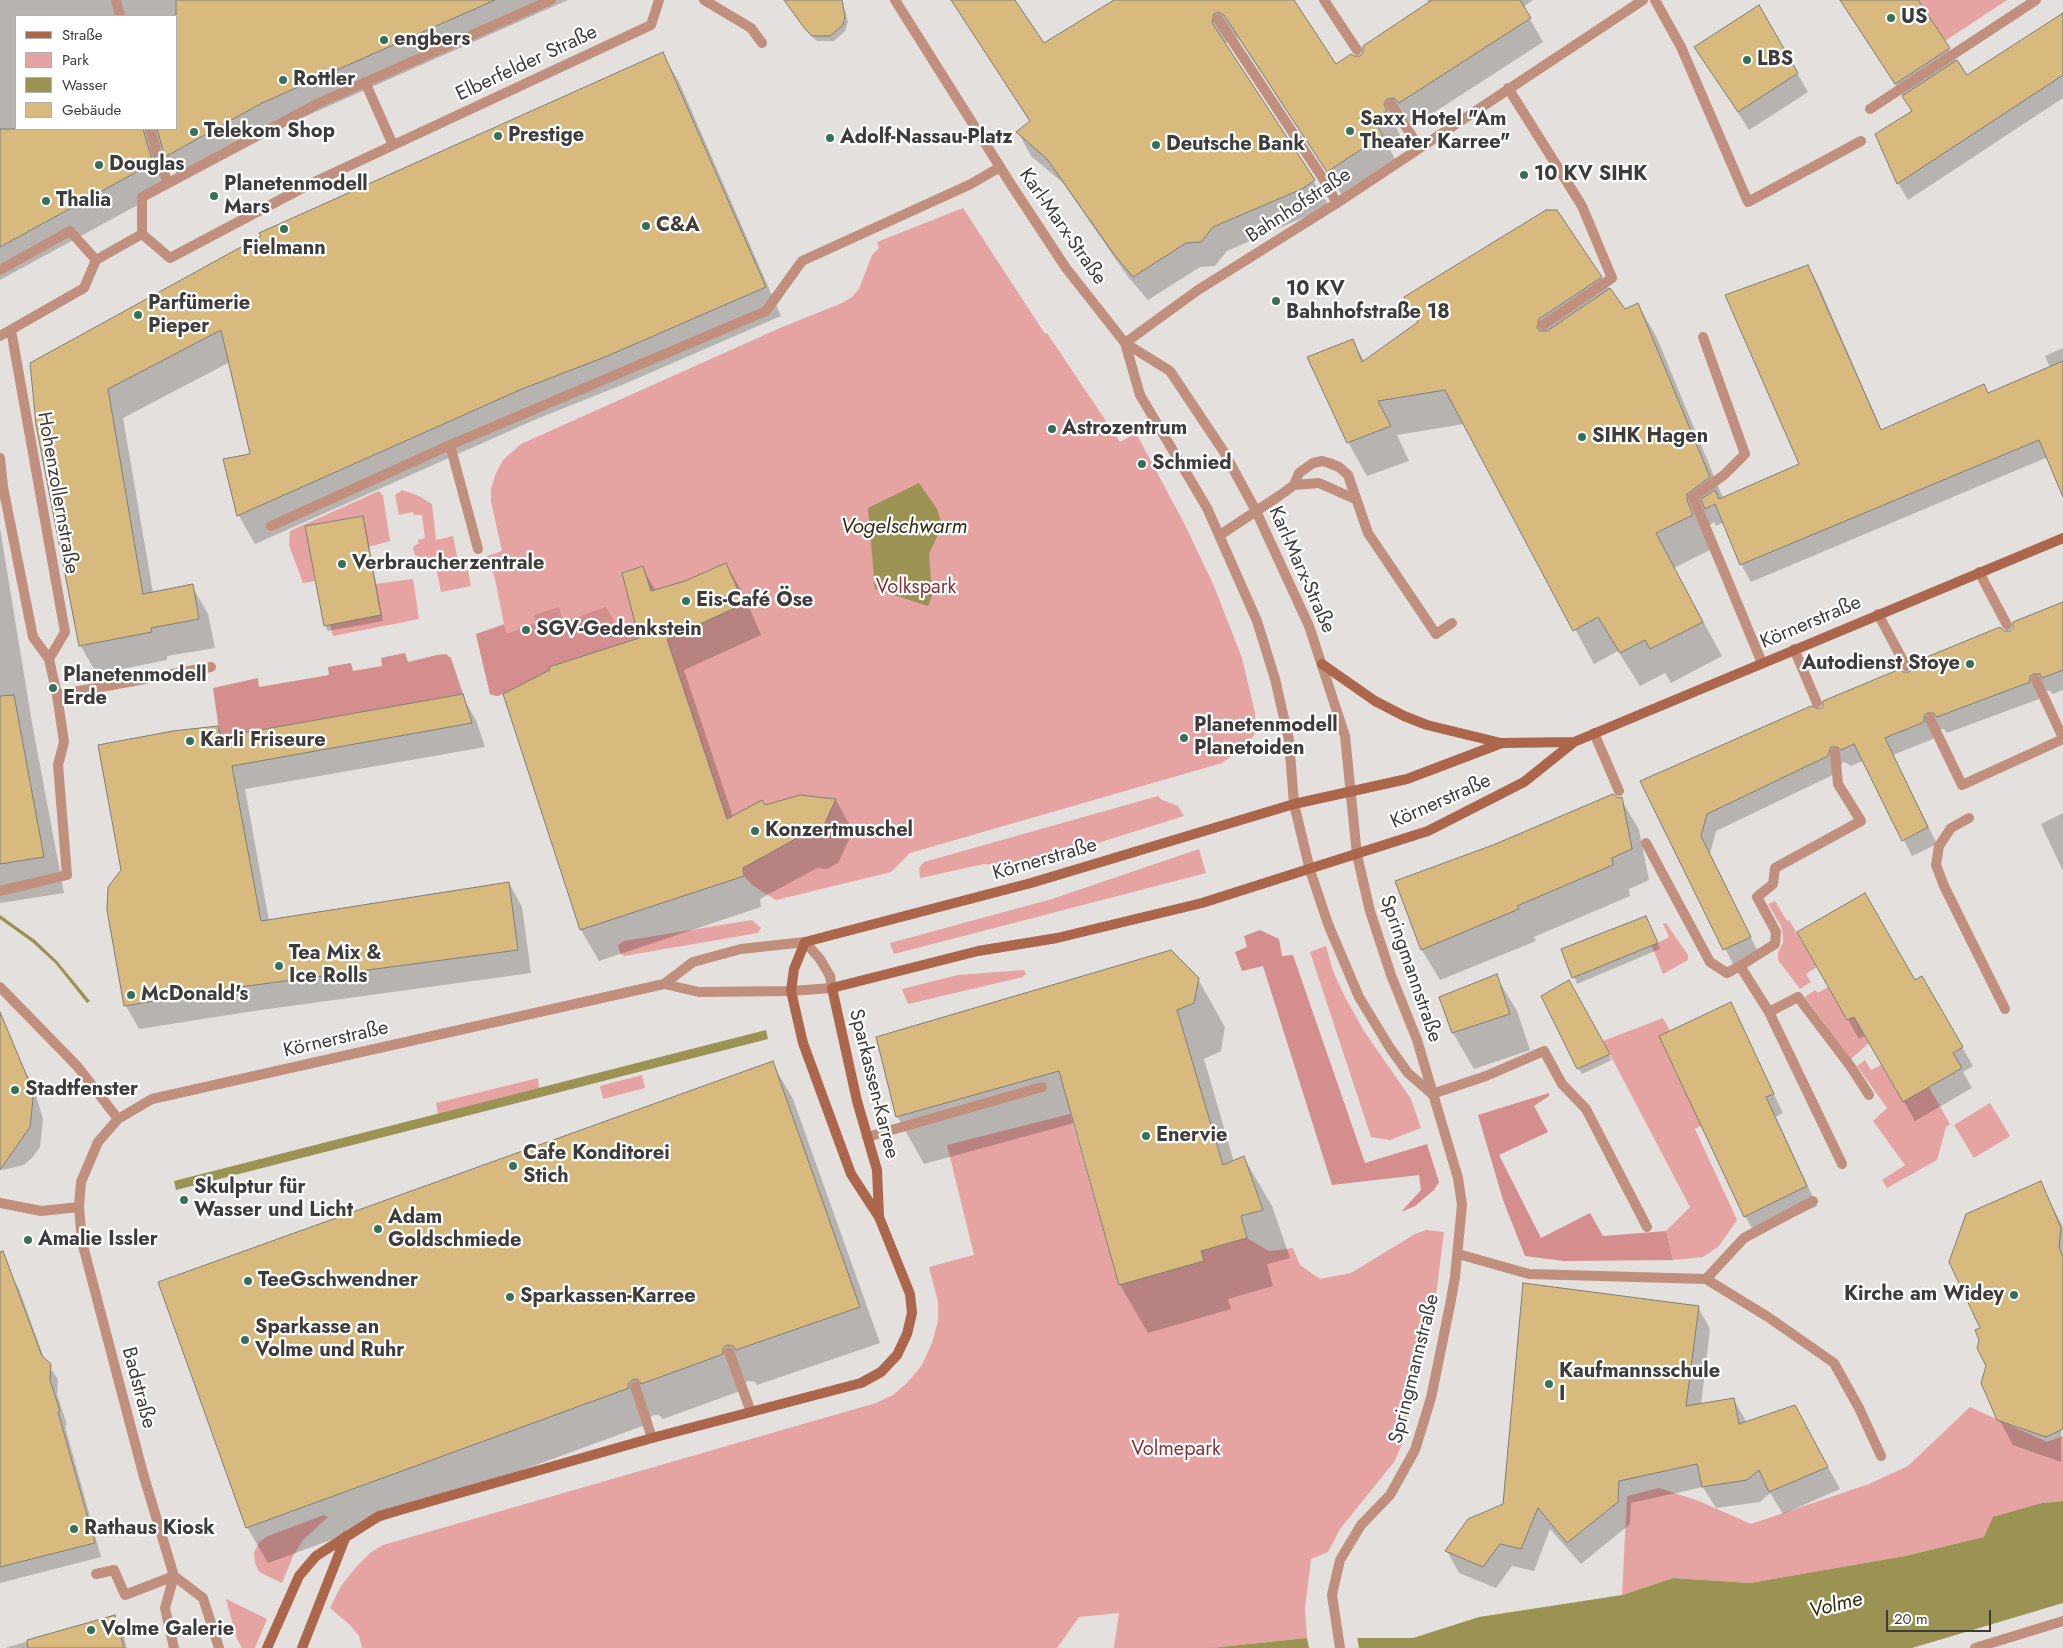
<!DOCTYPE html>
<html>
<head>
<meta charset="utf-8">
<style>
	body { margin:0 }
	#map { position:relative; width:2063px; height:1648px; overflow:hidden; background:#e4e0dd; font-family:Jost,sans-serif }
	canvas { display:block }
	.legend { position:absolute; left:15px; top:15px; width:162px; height:115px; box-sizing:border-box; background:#fff; border:1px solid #b2b1b1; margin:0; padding:6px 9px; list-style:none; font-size:15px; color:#3e3c3b }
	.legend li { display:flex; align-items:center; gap:10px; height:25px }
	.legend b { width:25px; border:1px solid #b2b1b1 }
	.scale { position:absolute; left:1886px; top:1610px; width:105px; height:22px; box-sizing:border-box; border:2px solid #3e3c3b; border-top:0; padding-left:6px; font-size:15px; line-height:18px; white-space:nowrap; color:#3e3c3b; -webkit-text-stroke:4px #fff; paint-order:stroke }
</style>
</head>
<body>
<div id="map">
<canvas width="2063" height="1648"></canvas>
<ul class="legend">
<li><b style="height:6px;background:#ac664c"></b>Straße</li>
<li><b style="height:14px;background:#e5a3a1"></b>Park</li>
<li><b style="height:14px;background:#9a9354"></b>Wasser</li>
<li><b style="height:14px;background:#d9ba7e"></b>Gebäude</li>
</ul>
<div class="scale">20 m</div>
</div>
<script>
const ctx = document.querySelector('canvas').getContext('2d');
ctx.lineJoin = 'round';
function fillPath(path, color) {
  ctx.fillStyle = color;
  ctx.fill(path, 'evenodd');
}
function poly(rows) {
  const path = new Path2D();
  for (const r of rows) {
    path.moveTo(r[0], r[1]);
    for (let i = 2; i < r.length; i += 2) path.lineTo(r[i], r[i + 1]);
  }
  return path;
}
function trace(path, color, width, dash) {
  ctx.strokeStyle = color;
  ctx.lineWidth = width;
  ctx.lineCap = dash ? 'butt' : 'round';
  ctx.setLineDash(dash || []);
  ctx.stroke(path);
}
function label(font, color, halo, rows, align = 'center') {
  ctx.font = font + ' Jost,sans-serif';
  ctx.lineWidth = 4.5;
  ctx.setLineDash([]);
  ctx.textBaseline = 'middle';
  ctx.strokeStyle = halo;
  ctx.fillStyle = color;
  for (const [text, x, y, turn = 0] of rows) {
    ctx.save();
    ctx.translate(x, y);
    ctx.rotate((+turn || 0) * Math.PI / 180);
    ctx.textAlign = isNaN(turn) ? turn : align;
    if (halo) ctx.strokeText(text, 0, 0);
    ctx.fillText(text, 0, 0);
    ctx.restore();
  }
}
const green = poly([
	[1918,0,2007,0,1945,41],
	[963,208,1045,334,1047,333,1120,442,1136,433,1185,525,1214,586,1242,658,1255,713,1256,732,1245,747,1222,763,910,853,891,872,776,900,752,885,744,876,664,630,550,667,550,670,497,696,490,694,476,634,504,624,495,579,487,556,502,551,491,502,491,489,496,473,503,460,521,444,780,328,842,303,852,297,859,289,872,255,879,248,877,242],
	[402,490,419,496,432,504,436,540,453,536,458,561,466,560,471,586,441,592,436,566,429,564,415,555,413,548,415,545,419,544,418,540,425,538,422,515,414,515,413,512,399,515,395,495],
	[379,491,383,496,390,541,368,547,362,516,306,526,315,581,303,583,289,545,290,531],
	[413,579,419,619,333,636,330,624,375,584],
	[1158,796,1162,800,1178,806,1184,816,1024,866,984,864,920,878,919,868,924,862],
	[1199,849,1206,873,894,954,890,943,1052,899],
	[1775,901,1787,921,1789,920,1817,967,1806,974,1811,982,1800,989,1778,960,1778,953,1783,942,1783,935,1781,926,1768,904],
	[752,920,761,928,758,933,624,956,620,953,618,945,624,941],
	[1666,923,1688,955,1688,960,1663,974,1652,946,1669,937,1663,924],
	[1326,946,1333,971,1346,999,1364,1031,1411,1099,1421,1128,1390,1140,1371,1137,1310,952],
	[1024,970,1026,974,1023,977,908,1004,902,989,958,975],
	[1828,987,1847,1020,1854,1017,1869,1043,1851,1059,1805,997,1815,990,1818,993],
	[1663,1018,1670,1031,1660,1036,1711,1121,1695,1129,1737,1220,1719,1246,1703,1257,1673,1260,1666,1231,1690,1207,1603,1041],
	[1865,1060,1871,1070,1881,1065,1903,1102,1929,1087,1950,1124,1946,1127,1937,1160,1887,1188,1882,1180,1905,1165,1873,1121,1887,1108,1857,1066],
	[642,1075,645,1088,603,1099,600,1086],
	[538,1078,539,1088,438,1114,436,1103],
	[1990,1103,2010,1136,1974,1158,1954,1125],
	[1070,1114,1119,1285,1204,1261,1201,1251,1247,1238,1269,1251,1293,1248,1300,1265,1320,1279,1351,1273,1415,1234,1426,1230,1444,1232,1435,1303,1404,1440,1394,1462,1340,1529,1328,1552,1311,1559,1305,1609,1307,1638,1211,1648,1114,1648,1119,1613,1079,1617,1057,1648,362,1648,359,1636,350,1625,330,1608,341,1586,357,1566,370,1553,383,1545,876,1403,893,1395,907,1383,922,1365,932,1343,938,1321,938,1302,929,1267,974,1255,947,1145],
	[1970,1407,2047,1442,2063,1436,2063,1501,2042,1503,1985,1537,1905,1556,1750,1583,1673,1578,1622,1595,1627,1496,1659,1488,1699,1501,1751,1524,1869,1484,1908,1466],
	[324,1515,328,1517,303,1540,293,1556,282,1583,259,1572,255,1563,254,1553,259,1542,268,1536],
	[226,1599,267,1619,255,1648,242,1648,237,1639]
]);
const forest = poly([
	[559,607,563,622,606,607,618,628,636,626,642,638,550,667,550,670,503,694,497,696,490,694,476,634,504,625,507,634,536,623,534,615],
	[405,653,408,662,437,655,446,654,451,658,463,694,220,737,213,688,258,678,259,687,329,675,328,667,351,663,353,671,382,666,381,658],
	[1260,930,1279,939,1282,956,1293,955,1365,1163,1427,1144,1439,1182,1434,1190,1415,1206,1401,1212,1421,1190,1419,1175,1332,1185,1263,966,1242,971,1235,952,1247,947,1244,936],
	[1549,1093,1549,1096,1534,1106,1548,1132,1499,1155,1541,1238,1590,1213,1603,1236,1666,1231,1673,1260,1564,1261,1525,1256,1503,1200,1478,1115]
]);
const water = poly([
	[919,483,937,509,941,522,940,530,929,554,932,596,928,606,875,589,868,508],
	[0,915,35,940,57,961,90,1001,87,1003,55,963,32,942,0,919],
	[766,1030,768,1039,176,1190,174,1181],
	[2063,1501,2063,1603,1912,1648,1211,1648,1307,1638,1413,1638,1479,1617,1622,1595,1673,1578,1750,1583,1905,1556,1984,1537,1993,1517,2042,1503]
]);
const pier = poly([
	[1326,1636,1357,1637,1359,1648,1309,1648,1307,1638]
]);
const shadow = poly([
	[0,0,568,0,277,129,181,181,162,148,157,157,167,189,0,280],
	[16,16,176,16,176,129,16,129],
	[789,0,838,0,845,11,848,22,845,31,834,41,817,41,810,35,795,14],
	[952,0,1014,0,1043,45,1116,0,1287,0,1336,65,1358,58,1429,4,1427,0,1533,0,1523,7,1543,42,1413,126,1408,121,1400,122,1397,129,1400,135,1387,144,1395,159,1342,195,1239,39,1233,36,1227,37,1226,46,1328,204,1316,212,1227,251,1215,266,1200,267,1148,300,1128,277,1063,183,1031,156,1018,132,1030,122],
	[1840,0,1917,0,1967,77,2063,14,2063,98,1908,200,1898,183,1913,112],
	[1759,7,1808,92,1749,130,1696,47],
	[662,53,679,82,781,316,622,385,539,418,255,544,239,516,224,460,252,455,230,362,123,418,153,593,192,586,208,614,215,648,167,656,167,660,97,674,80,645,38,424],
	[1808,266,1818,284,1882,431,1988,394,2050,368,2045,356,2063,348,2063,481,2048,457,1751,582,1741,564,1724,522,1716,526,1714,522,1706,528,1712,549,1674,568,1722,656,1671,683,1665,673,1640,686,1618,651,1594,664,1464,424,1397,435,1409,461,1367,476,1348,442,1352,340,1365,362,1601,277,1625,311,1638,304,1657,338,1723,498,1800,464],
	[362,517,365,523,383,621,328,631,325,625],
	[0,528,32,723,64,893,0,903],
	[726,564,744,595,761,635,684,670,733,817,800,796,836,800,853,831,838,863,827,869,817,868,760,899,761,907,599,961,581,930,505,695,641,639,642,568,656,591,686,582],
	[2063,603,2063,690,2053,694,2050,691,2043,690,2039,693,2039,699,1947,733,1944,729,1937,729,1933,733,1933,739,1893,755,1937,844,1912,856,1863,761,1851,766,1844,762,1838,767,1837,773,1716,831,1710,854,1759,954,1734,966,1642,782,1819,711,1902,673,1909,673,2003,632,2010,633],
	[462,696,476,720,485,747,245,789,269,921,509,883,522,907,531,973,254,1011,139,1029,126,1006,218,727,223,737],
	[1617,799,1621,799,1639,830,1649,880,1629,889,1630,896,1534,937,1536,941,1440,980,1422,950,1397,881],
	[2063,813,2063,871,2041,824],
	[1648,923,1660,949,1577,984,1563,950],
	[1798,932,1915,982,1922,978,1973,1066,1963,1072,1972,1088,1915,1121,1866,1035,1859,1039],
	[1496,976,1517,1011,1530,1050,1474,1069,1453,1033,1440,998],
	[1198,979,1225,1027,1221,1051,1204,1059,1234,1162,1244,1158,1272,1206,1290,1258,1267,1264,1273,1286,1228,1299,1231,1309,1148,1333,1120,1285,1074,1123,924,1164,897,1116],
	[1568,982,1612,1060,1582,1074,1578,1068],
	[1730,1004,1783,1113,1776,1117,1817,1206,1756,1235,1745,1216],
	[0,1035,32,1082,43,1119,40,1147,32,1158,24,1165,2,1170],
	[772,1063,793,1099,880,1343,757,1385,755,1382,748,1381,744,1384,743,1390,663,1419,659,1415,653,1415,648,1420,648,1424,268,1563,247,1527],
	[2040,1183,2063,1227,2061,1462,2013,1445,1999,1419,1981,1329],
	[0,1274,11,1275,19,1289,45,1361,58,1379,57,1394,67,1425,65,1426,101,1557,0,1583],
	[1698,1307,1710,1329,1701,1405,1734,1400,1747,1423,1807,1428,1840,1489,1783,1514,1770,1493,1760,1502,1716,1508,1703,1487,1631,1503,1630,1524,1581,1564,1550,1529,1534,1571,1512,1566,1496,1588,1459,1573,1447,1551,1504,1504],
	[114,1616,122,1630,127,1648,5,1648]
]);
const building = poly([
	[176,0,495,0,262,103,165,157,157,129,176,129,176,0],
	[784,0,842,0,845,16,843,25,830,36,812,36,805,29,784,0],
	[951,0,1015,0,1044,43,1114,0,1294,0,1336,64,1351,54,1354,56,1360,56,1363,53,1363,46,1432,0,1520,0,1531,18,1399,103,1394,98,1387,99,1384,104,1387,111,1373,120,1383,135,1327,172,1224,15,1218,12,1214,14,1212,23,1315,180,1302,189,1213,227,1201,242,1186,243,1133,277,1113,253,1047,159,1016,132,1030,121,951,0],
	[1840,0,1918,0,1950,48,1895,84,1840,0],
	[1759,5,1798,73,1738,112,1694,47,1759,5],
	[2063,13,2063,75,1897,184,1875,134,1912,111,1902,96,1957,60,1967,75,2063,13],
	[663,52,766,287,605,357,522,389,237,516,223,459,250,454,221,330,108,389,143,594,193,584,199,619,151,628,152,632,79,646,36,425,30,363,261,236,259,233,663,52],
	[0,129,143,129,153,163,0,247,0,129],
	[1546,210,1557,210,1602,277,1539,319,1537,328,1540,331,1547,331,1610,288,1625,309,1638,303,1710,477,1687,494,1687,500,1693,515,1656,533,1703,622,1650,649,1645,640,1620,653,1598,617,1573,631,1445,390,1378,401,1391,426,1347,443,1307,357,1353,339,1362,362,1418,322,1404,297,1546,210],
	[1808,265,1881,430,1984,384,1988,393,2063,361,2063,497,2039,440,1740,565,1715,504,1705,509,1701,499,1715,490,1719,499,1799,464,1725,295,1808,265],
	[363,516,381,615,324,626,305,526,363,516],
	[726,563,744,604,667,639,727,819,762,800,765,805,800,795,836,799,821,832,809,838,799,837,743,868,744,876,580,930,503,694,550,670,549,667,639,638,622,573,643,566,651,591,685,581,726,563],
	[2063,602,2063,670,2042,678,2040,674,2034,674,2030,676,2030,682,1937,717,1933,713,1927,713,1924,716,1924,722,1885,738,1928,827,1902,841,1854,744,1841,750,1837,747,1831,747,1828,756,1707,814,1701,836,1751,937,1723,950,1640,781,1811,706,1819,709,1823,707,1823,701,1900,669,1903,672,1909,672,1912,669,1912,663,2000,627,2004,631,2010,631,2013,628,2013,622,2063,602],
	[463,694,472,723,232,766,261,921,509,882,518,950,240,987,124,1006,107,910,108,887,121,870,98,745,173,731,218,726,220,737,463,694],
	[14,695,44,857,0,864,0,696,14,695],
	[1613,794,1618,798,1622,797,1632,849,1612,858,1613,865,1517,906,1519,909,1421,950,1395,881,1493,845,1613,794],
	[1865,893,1915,980,1922,976,1963,1047,1953,1053,1962,1068,1903,1102,1854,1017,1847,1020,1797,932,1865,893],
	[1646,916,1658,943,1572,978,1561,949,1646,916],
	[1171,950,1199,978,1194,1003,1177,1010,1223,1165,1244,1156,1263,1210,1241,1216,1247,1238,1201,1251,1204,1261,1119,1285,1059,1071,896,1117,876,1037,1171,950],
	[1497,974,1510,1014,1452,1033,1439,997,1497,974],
	[1569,980,1610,1054,1577,1069,1541,996,1569,980],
	[1731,1002,1774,1094,1766,1097,1807,1186,1744,1217,1659,1036,1731,1002],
	[0,1012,29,1081,33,1099,30,1127,0,1170,0,1012],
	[773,1061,860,1307,736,1350,733,1346,727,1345,723,1348,723,1354,710,1359,641,1384,637,1379,632,1380,628,1384,629,1388,246,1528,158,1282,773,1061],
	[2041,1181,2061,1228,2059,1247,2063,1257,2063,1429,2046,1437,1997,1420,1981,1383,1986,1366,1977,1348,1979,1340,1975,1330,1980,1328,1949,1262,1966,1214,2041,1181],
	[3,1251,42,1356,51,1364,50,1380,60,1411,58,1412,95,1543,0,1567,0,1252,3,1251],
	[1523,1283,1699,1306,1686,1406,1734,1398,1739,1424,1795,1405,1828,1467,1769,1492,1759,1470,1747,1480,1702,1487,1697,1464,1619,1481,1618,1502,1567,1543,1538,1508,1521,1549,1500,1544,1483,1567,1445,1551,1468,1519,1503,1504,1523,1283],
	[115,1615,124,1648,28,1648,27,1640,115,1615]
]);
const lane = poly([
	[1324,0,1357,50],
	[1655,0,1681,47,1748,202,1861,141],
	[1218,19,1322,177,1337,203],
	[1508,88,1582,206,1612,278,1543,325],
	[1391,104,1419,147],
	[1870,109,2036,0],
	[1703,337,1745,454,1724,475,1693,497,1762,663],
	[450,445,478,549],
	[1294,485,1319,483,1355,499],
	[271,526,450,445,766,311,802,261,971,184,1000,167],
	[1220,535,1279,496,1294,485,1299,473,1313,463,1322,461,1329,463,1339,467,1348,475,1368,533,1436,634,1452,623],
	[1979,572,2007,625],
	[1878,614,1906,666],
	[1794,649,1817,703],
	[2036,680,2063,738],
	[1930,719,1962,785,2063,739],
	[1594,733,1619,791],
	[1969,818,1951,828,1939,846,1936,865,1944,886,2005,1009],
	[1646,843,1710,962,1727,973,1740,966,1769,1012,1842,1164],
	[1740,966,1775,944,1776,932,1757,897,1773,884,1775,868,1861,821,1838,784,1835,753],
	[1769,1012,1798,997,1851,1067,1869,1095],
	[1432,1094,1486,1076,1544,1051,1562,1084,1586,1109,1647,1227],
	[867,1137,1042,1087],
	[1458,1254,1529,1274,1706,1279,1744,1238,1813,1201],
	[1706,1279,1768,1317,1834,1363,1859,1408,1881,1456],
	[729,1352,751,1412],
	[635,1386,652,1438]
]);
const street = poly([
	[116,0,120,16],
	[551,0,319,103,142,197,142,234,170,258,310,184,651,25,659,0],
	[704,0,751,28,762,43],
	[895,0,1012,186,1066,268,1125,343,1170,371,1224,452,1256,511,1309,626,1345,736,1357,855,1370,911,1391,975,1417,1040,1458,1178,1462,1205,1455,1277,1450,1305,1431,1398,1415,1450,1390,1495,1361,1525,1340,1560,1332,1595,1340,1648],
	[365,82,393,145],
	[150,129,159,160,168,183],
	[0,270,70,231,96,260],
	[11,330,65,632,49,659],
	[0,336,84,288,96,260,142,234],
	[1125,343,1140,395,1207,508,1257,621,1275,679,1289,740,1294,804,1310,870,1328,924,1359,997,1390,1048,1408,1073,1432,1094],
	[1125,343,1198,290,1337,203,1643,0],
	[0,458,3,487,33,637,49,659,57,695,64,742,58,765,67,875,0,891],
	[57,695,211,667],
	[0,987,78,1067,118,1119],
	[0,1203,41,1211,79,1207],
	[96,1574,114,1570,125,1595,174,1576],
	[174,1576,203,1598,219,1648],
	[174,1648,165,1608,174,1576,144,1477,82,1242,79,1207,81,1182,98,1142,118,1119,152,1099,664,984,699,992,791,991,832,988,830,976,820,959,805,942,741,949,693,962,664,984],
	[1975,1648,2063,1621]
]);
const secondary = poly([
	[1322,664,1375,701,1404,716,1427,725,1501,743],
	[879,1216,877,1170,857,1101,832,988,978,951,1057,938,1202,903,1428,831,1524,782,1574,742,2063,538],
	[267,1648,299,1576,316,1556,379,1516,652,1438,861,1383,881,1372,897,1355,907,1334,912,1313,910,1294,879,1217,851,1174,803,1043,791,991,794,969,805,942,1031,883,1294,804,1407,779,1502,743,1574,742],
	[302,1648,346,1536]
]);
const markers = [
	[1891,18,5,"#367059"],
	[384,40,5,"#367059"],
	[1747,60,5,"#367059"],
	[283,80,5,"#367059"],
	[1350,131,5,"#367059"],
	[194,132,5,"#367059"],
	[498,136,5,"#367059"],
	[830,138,5,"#367059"],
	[1156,145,5,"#367059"],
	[99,165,5,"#367059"],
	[1524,175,5,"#367059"],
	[214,196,5,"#367059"],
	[46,201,5,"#367059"],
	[646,226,5,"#367059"],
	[284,229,5,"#367059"],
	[1276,301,5,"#367059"],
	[138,315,5,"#367059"],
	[1052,429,5,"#367059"],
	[1582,437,5,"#367059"],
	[1142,464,5,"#367059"],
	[342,564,5,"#367059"],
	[686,601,5,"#367059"],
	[526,630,5,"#367059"],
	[1970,664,5,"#367059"],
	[53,688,5,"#367059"],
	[1184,738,5,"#367059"],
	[190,741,5,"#367059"],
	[755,831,5,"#367059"],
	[279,966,5,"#367059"],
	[131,995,5,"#367059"],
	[15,1090,5,"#367059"],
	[1146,1136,5,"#367059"],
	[513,1166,5,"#367059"],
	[184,1200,5,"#367059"],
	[378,1229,5,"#367059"],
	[28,1240,5,"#367059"],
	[248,1281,5,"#367059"],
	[2014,1295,5,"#367059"],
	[510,1297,5,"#367059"],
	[245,1340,5,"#367059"],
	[1549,1384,5,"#367059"],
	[74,1529,5,"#367059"],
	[91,1630,5,"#367059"]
];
const poiNames = [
	["US",1901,18],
	["engbers",394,40],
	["LBS",1757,60],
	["Rottler",293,80],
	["Saxx Hotel \"Am",1360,120],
	["Theater Karree\"",1360,143],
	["Telekom Shop",204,132],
	["Prestige",508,136],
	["Adolf-Nassau-Platz",840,138],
	["Deutsche Bank",1166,145],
	["Douglas",109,165],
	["10 KV SIHK",1534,175],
	["Planetenmodell",224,185],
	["Mars",224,208],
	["Thalia",56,201],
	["C&A",656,226],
	["Fielmann",284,249,"center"],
	["10 KV",1286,290],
	["Bahnhofstraße 18",1286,313],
	["Parfümerie",148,304],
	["Pieper",148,327],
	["Astrozentrum",1062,429],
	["SIHK Hagen",1592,437],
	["Schmied",1152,464],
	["Verbraucherzentrale",352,564],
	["Eis-Café Öse",696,601],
	["SGV-Gedenkstein",536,630],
	["Autodienst Stoye",1960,664,"right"],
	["Planetenmodell",63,676],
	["Erde",63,699],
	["Planetenmodell",1194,726],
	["Planetoiden",1194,749],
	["Karli Friseure",200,741],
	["Konzertmuschel",765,831],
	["Tea Mix &",289,954],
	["Ice Rolls",289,977],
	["McDonald's",141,995],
	["Stadtfenster",25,1090],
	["Enervie",1156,1136],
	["Cafe Konditorei",523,1154],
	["Stich",523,1177],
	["Skulptur für",194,1188],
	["Wasser und Licht",194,1211],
	["Adam",388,1218],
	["Goldschmiede",388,1241],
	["Amalie Issler",38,1240],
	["TeeGschwendner",258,1281],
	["Kirche am Widey",2004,1295,"right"],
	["Sparkassen-Karree",520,1297],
	["Sparkasse an",255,1328],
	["Volme und Ruhr",255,1351],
	["Kaufmannsschule",1559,1372],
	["I",1559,1395],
	["Rathaus Kiosk",84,1529],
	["Volme Galerie",101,1630]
];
const streetNames = [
	["Elberfelder Straße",527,64,-25],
	["Bahnhofstraße",1299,206,-33],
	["Karl-Marx-Straße",1062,227,55],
	["Hohenzollernstraße",57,493,80],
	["Karl-Marx-Straße",1301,570,66],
	["Körnerstraße",1811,623,-23],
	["Körnerstraße",1441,802,-24],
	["Körnerstraße",1045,860,-16],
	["Springmannstraße",1410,969,71],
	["Körnerstraße",336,1040,-13],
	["Sparkassen-Karree",873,1084,76],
	["Springmannstraße",1415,1369,-76],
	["Badstraße",138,1388,75]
];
const parkNames = [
	["Volkspark",916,588],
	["Volmepark",1176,1450]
];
const waterNames = [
	["Vogelschwarm",904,528],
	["Volme",1836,1606,-14]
];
fillPath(green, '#e5a3a1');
fillPath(forest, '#d38e8d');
fillPath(water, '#9a9354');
fillPath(pier, '#e4e0dd');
fillPath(shadow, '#0003');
fillPath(building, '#d9ba7e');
trace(building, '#7e7c79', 1);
trace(lane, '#c08f7d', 10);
trace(street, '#c08f7d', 10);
trace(secondary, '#ac664c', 10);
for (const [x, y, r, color] of markers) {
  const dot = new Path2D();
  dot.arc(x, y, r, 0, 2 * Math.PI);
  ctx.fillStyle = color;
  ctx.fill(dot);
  trace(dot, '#fff', 2);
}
label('bold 20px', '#3e3c3b', '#fff', poiNames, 'left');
label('20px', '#3e3c3b', '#fff', streetNames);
label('20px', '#863337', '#fff', parkNames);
label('italic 21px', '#302d10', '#fff', waterNames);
</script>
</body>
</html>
